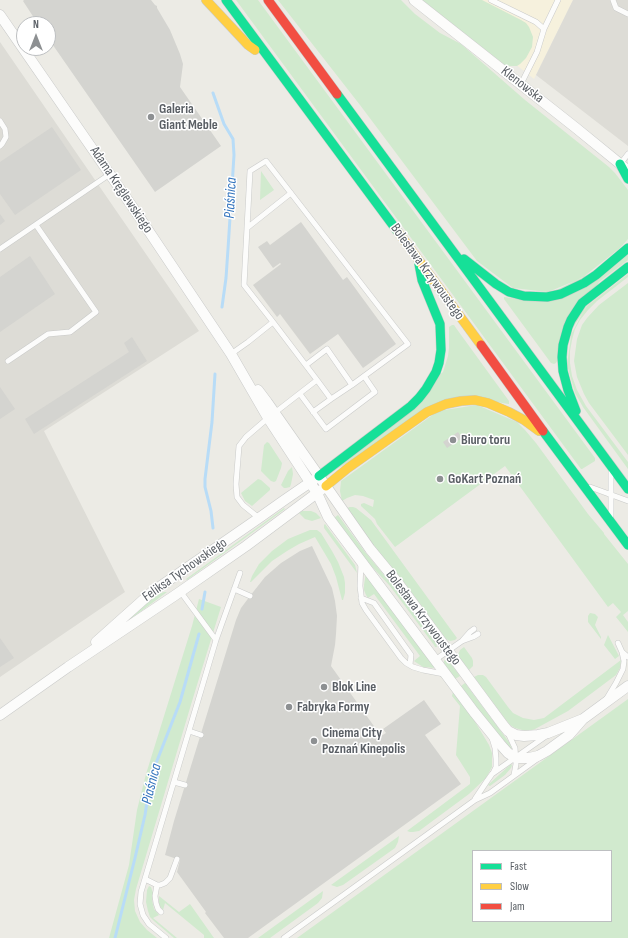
<!DOCTYPE html>
<html>
<head>
<meta charset="utf-8">
<style>
	body { margin:0 }
	#map { position:relative; width:628px; height:938px; overflow:hidden; background:#ecebe5; font-family:"Sofia Sans Condensed",sans-serif }
	canvas { display:block }
	.legend { position:absolute; left:472px; top:850px; width:140px; height:72px; box-sizing:border-box; background:#fff; border:1px solid #bdbfc1; margin:0; padding:5px 7px; list-style:none; font-size:12px; color:#5a5f65 }
	.legend li { display:flex; align-items:center; gap:8px; height:20px }
	.legend b { width:20px; border:1px solid #bdbfc1 }
	.north { position:absolute; left:16px; top:16px; width:40px; height:40px; box-sizing:border-box; background:#fff; border:1px solid #bdbfc1; border-radius:50%; rotate:0deg; font-size:11px; font-weight:700; line-height:16px; text-align:center; color:#5a5f65 }
	.north::after { content:''; display:block; margin:auto; width:14px; height:18px; background:#8d9092; clip-path:polygon(50% 0,100% 100%,50% 72%,0 100%) }
</style>
</head>
<body>
<div id="map">
<canvas width="628" height="938"></canvas>
<ul class="legend">
<li><b style="height:5px;background:#16e098"></b>Fast</li>
<li><b style="height:5px;background:#ffcf43"></b>Slow</li>
<li><b style="height:5px;background:#f24e42"></b>Jam</li>
</ul>
<div class="north">N</div>
</div>
<script>
const ctx = document.querySelector('canvas').getContext('2d');
ctx.lineJoin = 'round';
function fillPath(path, color) {
  ctx.fillStyle = color;
  ctx.fill(path, 'evenodd');
}
function poly(rows) {
  const path = new Path2D();
  for (const r of rows) {
    path.moveTo(r[0], r[1]);
    for (let i = 2; i < r.length; i += 2) path.lineTo(r[i], r[i + 1]);
  }
  return path;
}
function trace(path, color, width, dash) {
  ctx.strokeStyle = color;
  ctx.lineWidth = width;
  ctx.lineCap = dash ? 'butt' : 'round';
  ctx.setLineDash(dash || []);
  ctx.stroke(path);
}
function label(font, color, halo, rows, align = 'center') {
  ctx.font = font + ' "Sofia Sans Condensed",sans-serif';
  ctx.lineWidth = 3;
  ctx.setLineDash([]);
  ctx.textBaseline = 'middle';
  ctx.strokeStyle = halo;
  ctx.fillStyle = color;
  for (const [text, x, y, turn = 0] of rows) {
    ctx.save();
    ctx.translate(x, y);
    ctx.rotate((+turn || 0) * Math.PI / 180);
    ctx.textAlign = isNaN(turn) ? turn : align;
    if (halo) ctx.strokeText(text, 0, 0);
    ctx.fillText(text, 0, 0);
    ctx.restore();
  }
}
const commercial = poly([
	[435,0,573,0,534,79]
]);
const industrial = poly([
	[573,0,628,0,628,146,536,75],
	[0,42,199,331,44,431,125,592,0,677]
]);
const green = poly([
	[236,0,258,0,595,458,595,461,582,469,581,469],
	[278,0,401,0,415,14,440,33,461,44,525,100,609,167,615,173,628,190,628,239,620,248,582,278,548,292,513,288,477,261,360,105],
	[422,0,482,0,521,20,526,23,529,27,533,37,532,47,526,58,520,64,517,66,506,66],
	[261,171,274,190,260,200],
	[628,255,628,260,599,282,556,363,554,364,551,363,504,299,504,297,534,301],
	[628,274,628,277,597,301,588,310,580,320,575,329,572,340,570,351,570,363,572,376,577,390,586,406,628,462,628,469,583,407,575,393,567,365,572,329,587,306],
	[628,283,628,455,589,403,584,394,577,377,574,361,577,339,582,325,587,318,599,305],
	[452,325,454,325,456,328,509,401,509,404,508,404,463,396,330,473,443,372,448,356,449,348,449,327],
	[477,405,517,422,525,430,536,443,588,514,604,533,604,534,628,564,628,611,623,615,628,622,628,632,616,617,621,612,613,603,608,607,505,466,395,547,377,524,375,519,361,506,361,504,364,503,373,507,374,500,363,496,355,495,347,498,342,501,340,491,341,481,438,411],
	[267,442,269,443,282,463,281,468,276,481,274,482,271,481,261,471,264,445],
	[292,467,293,474,291,484,290,487,286,488,284,488,281,485,288,471],
	[258,479,261,480,270,488,270,490,252,506,245,501,241,493],
	[349,507,353,507,356,508,371,520,457,638,455,640,450,641,446,639,404,582,373,545,347,509],
	[284,508,285,509,187,580,186,579],
	[302,511,311,511,316,513,321,518,312,521,305,519,299,513],
	[338,515,365,552,395,588,436,643,437,647,435,647,434,645,390,586,360,554,334,518],
	[325,524,355,565,357,573,324,528,324,525],
	[310,530,317,530,321,533,332,551,338,562,344,577,345,583,345,593,343,600,342,600,336,577,331,564,315,537,299,544,287,551,272,561,251,582,250,582,252,576,259,564,272,551,288,539],
	[366,572,436,668,423,667,414,661,420,656,374,594,368,598,366,595,364,590,364,585],
	[164,592,167,592,128,621,127,620,151,600,159,594],
	[199,599,221,607,193,698,136,889,134,900,135,911,140,922,147,930,157,938,109,938,129,865,137,810,146,774,192,626],
	[590,613,595,614,598,617,595,625,601,637,601,639,588,622,588,616],
	[608,635,619,656,615,659,604,645],
	[464,647,472,658,473,661,473,666,469,670,459,657,458,655,460,650],
	[445,660,448,660,460,676,455,679,444,663,444,661],
	[621,660,620,668,616,675,568,711,535,729,529,731,522,730,515,728,510,725,506,720,474,677,478,675,483,675,486,677,508,707,513,713,523,718,534,720,544,718],
	[465,683,509,742,513,752,510,752,461,686],
	[453,692,465,705,489,745,492,753,492,767,486,778,469,794,419,831,413,832,410,832,407,831,470,784,470,777,456,755,460,706,452,696],
	[628,699,628,938,297,938,617,707],
	[473,851,611,851,611,921,473,921],
	[511,764,512,765,511,768,505,775,490,786,488,785,489,784],
	[399,836,398,842,395,848,343,885,337,887,331,885],
	[149,886,151,887,153,893,152,900,154,909,159,915,153,918,177,938,174,938,154,921,150,917,148,911,146,902,147,890],
	[323,891,322,898,318,903,270,938,258,938],
	[159,896,179,912,190,904,214,938,204,938,204,935,165,903,163,910,159,905]
]);
const stream = poly([
	[213,93,224,124,233,139,234,155,228,249,226,278,222,307],
	[213,528,211,511,205,487,205,479,212,422,215,374],
	[202,609,205,592],
	[115,938,135,858,145,815,150,783,153,771,180,702,199,634]
]);
const building = poly([
	[24,0,151,0,155,5,157,6,157,8,170,30,180,54,183,64,180,87,221,146,155,192,48,38,48,24,38,24,23,1],
	[52,127,81,170,15,215,0,194,0,162],
	[0,214,5,221,0,225],
	[301,222,343,280,347,277,396,344,363,368,338,334,310,354,280,314,277,317,253,285,281,264,280,263,273,268,258,247,267,241,270,245],
	[30,256,55,294,0,332,0,277],
	[132,337,147,361,34,434,25,419,129,352,124,343],
	[0,387,15,409,0,419],
	[458,432,462,438,447,448,443,442],
	[312,546,332,588,335,601,337,616,336,634,335,645,331,666,381,736,386,733,383,729,424,700,441,724,425,735,461,784,248,938,224,938,205,913,206,912,177,872,180,860,165,855,174,821,236,620,241,608,250,596,265,577,281,563,300,551],
	[0,638,14,658,0,667]
]);
const lane = poly([
	[491,0,536,22,544,29],
	[613,0,616,8,628,14],
	[521,84,537,52,544,29,558,0],
	[0,121,5,129,6,137,2,144,0,146],
	[621,163,628,154],
	[247,228,291,193],
	[0,249,110,174],
	[273,322,244,285,250,171,266,161,408,344,352,385,327,349,306,365],
	[231,354,248,342,273,322,317,380,268,418,246,437,239,446,236,484,237,497,243,505,259,518],
	[8,361,48,334,70,332,96,312,36,225],
	[317,380,331,399,352,385],
	[300,394,326,429,375,392,364,376],
	[313,412,331,399],
	[611,472,611,516],
	[590,487,628,501],
	[361,563,360,586,362,603,366,610,401,658,406,663,413,667,423,670,444,674],
	[234,589,250,596],
	[180,591,216,640],
	[361,598,374,603,411,655,410,665],
	[463,640,470,632,474,629],
	[618,643,622,652,628,657],
	[435,660,462,641,473,637,478,634],
	[607,698,616,683,623,669,624,661,622,652],
	[189,731,201,735],
	[508,733,515,748,516,764,514,775],
	[492,738,495,748,496,759,496,767,493,773],
	[174,782,185,785],
	[475,799,487,781,492,774,546,736],
	[145,879,157,885,155,896,156,903,158,909,161,912],
	[157,885,160,885,165,883,170,878,177,859],
	[166,938,149,924,143,915,140,904,141,892,216,640,240,573],
	[284,938,475,800,490,793,537,759]
]);
const street = poly([
	[414,0,576,128,625,168],
	[0,15,136,212,231,354,268,418,317,493,328,517,474,712,500,744,508,753,516,758,529,758,538,756,547,751,569,735,583,719],
	[258,390,267,402,370,549,398,583,503,725,508,731,516,735,524,736,538,735,548,733,583,719,628,686],
	[96,642,152,592,259,518,283,501,315,479],
	[0,715,68,667,174,596,246,546,321,490]
]);
const fast = poly([
	[226,0,398,232],
	[337,94,628,489],
	[620,164,628,179],
	[464,259,496,284,509,292,524,296,547,297,561,294,584,283,596,275,628,248],
	[576,411,568,390,563,371,562,357,563,345,568,327,571,320,582,303,628,267],
	[543,431,628,545],
	[319,476,411,406,419,398,426,389,436,372,439,363,441,350,440,324,422,280,419,264]
]);
const slow = poly([
	[206,0,248,45,255,50],
	[398,232,481,345],
	[326,486,348,468,427,412,446,404,461,401,475,400,488,403,509,412,524,420,539,431]
]);
const jam = poly([
	[268,0,337,94],
	[481,345,543,431]
]);
const markers = [
	[151,117,4,"#8d9092"],
	[453,440,4,"#8d9092"],
	[440,479,4,"#8d9092"],
	[324,687,4,"#8d9092"],
	[289,707,4,"#8d9092"],
	[314,741,4,"#8d9092"]
];
const streetNames = [
	["Klenowska",522,85,38],
	["Adama Kręglewskiego",121,190,56],
	["Bolesława Krzywoustego",427,272,54],
	["Feliksa Tychowskiego",185,570,-35],
	["Bolesława Krzywoustego",423,618,53]
];
const poiNames = [
	["Galeria",159,109],
	["Giant Meble",159,125],
	["Biuro toru",461,440],
	["GoKart Poznań",448,479],
	["Blok Line",332,687],
	["Fabryka Formy",297,707],
	["Cinema City",322,733],
	["Poznań Kinepolis",322,749]
];
const waterNames = [
	["Piaśnica",231,198,-87],
	["Piaśnica",152,784,-76]
];
fillPath(commercial, '#f6f1dd');
fillPath(industrial, '#dddcd6');
fillPath(green, '#d1eace');
trace(stream, '#b8dcf7', 3);
fillPath(building, '#d4d4d0');
trace(lane, '#c9cac9', 6);
trace(street, '#c9cac9', 11);
trace(fast, '#c7c9c7', 10);
trace(slow, '#c7c9c7', 10);
trace(jam, '#c7c9c7', 10);
trace(lane, '#fcfcfb', 5);
trace(street, '#fcfcfb', 10);
trace(fast, '#16e098', 9);
trace(slow, '#ffcf43', 9);
trace(jam, '#f24e42', 9);
for (const [x, y, r, color] of markers) {
  const dot = new Path2D();
  dot.arc(x, y, r, 0, 2 * Math.PI);
  ctx.fillStyle = color;
  ctx.fill(dot);
  trace(dot, '#fff', 1.5);
}
label('14px', '#5a5f65', '#fff', streetNames);
label('bold 14px', '#5a5f65', '#fff', poiNames, 'left');
label('italic 15px', '#3374bd', '#fff', waterNames);
</script>
</body>
</html>
